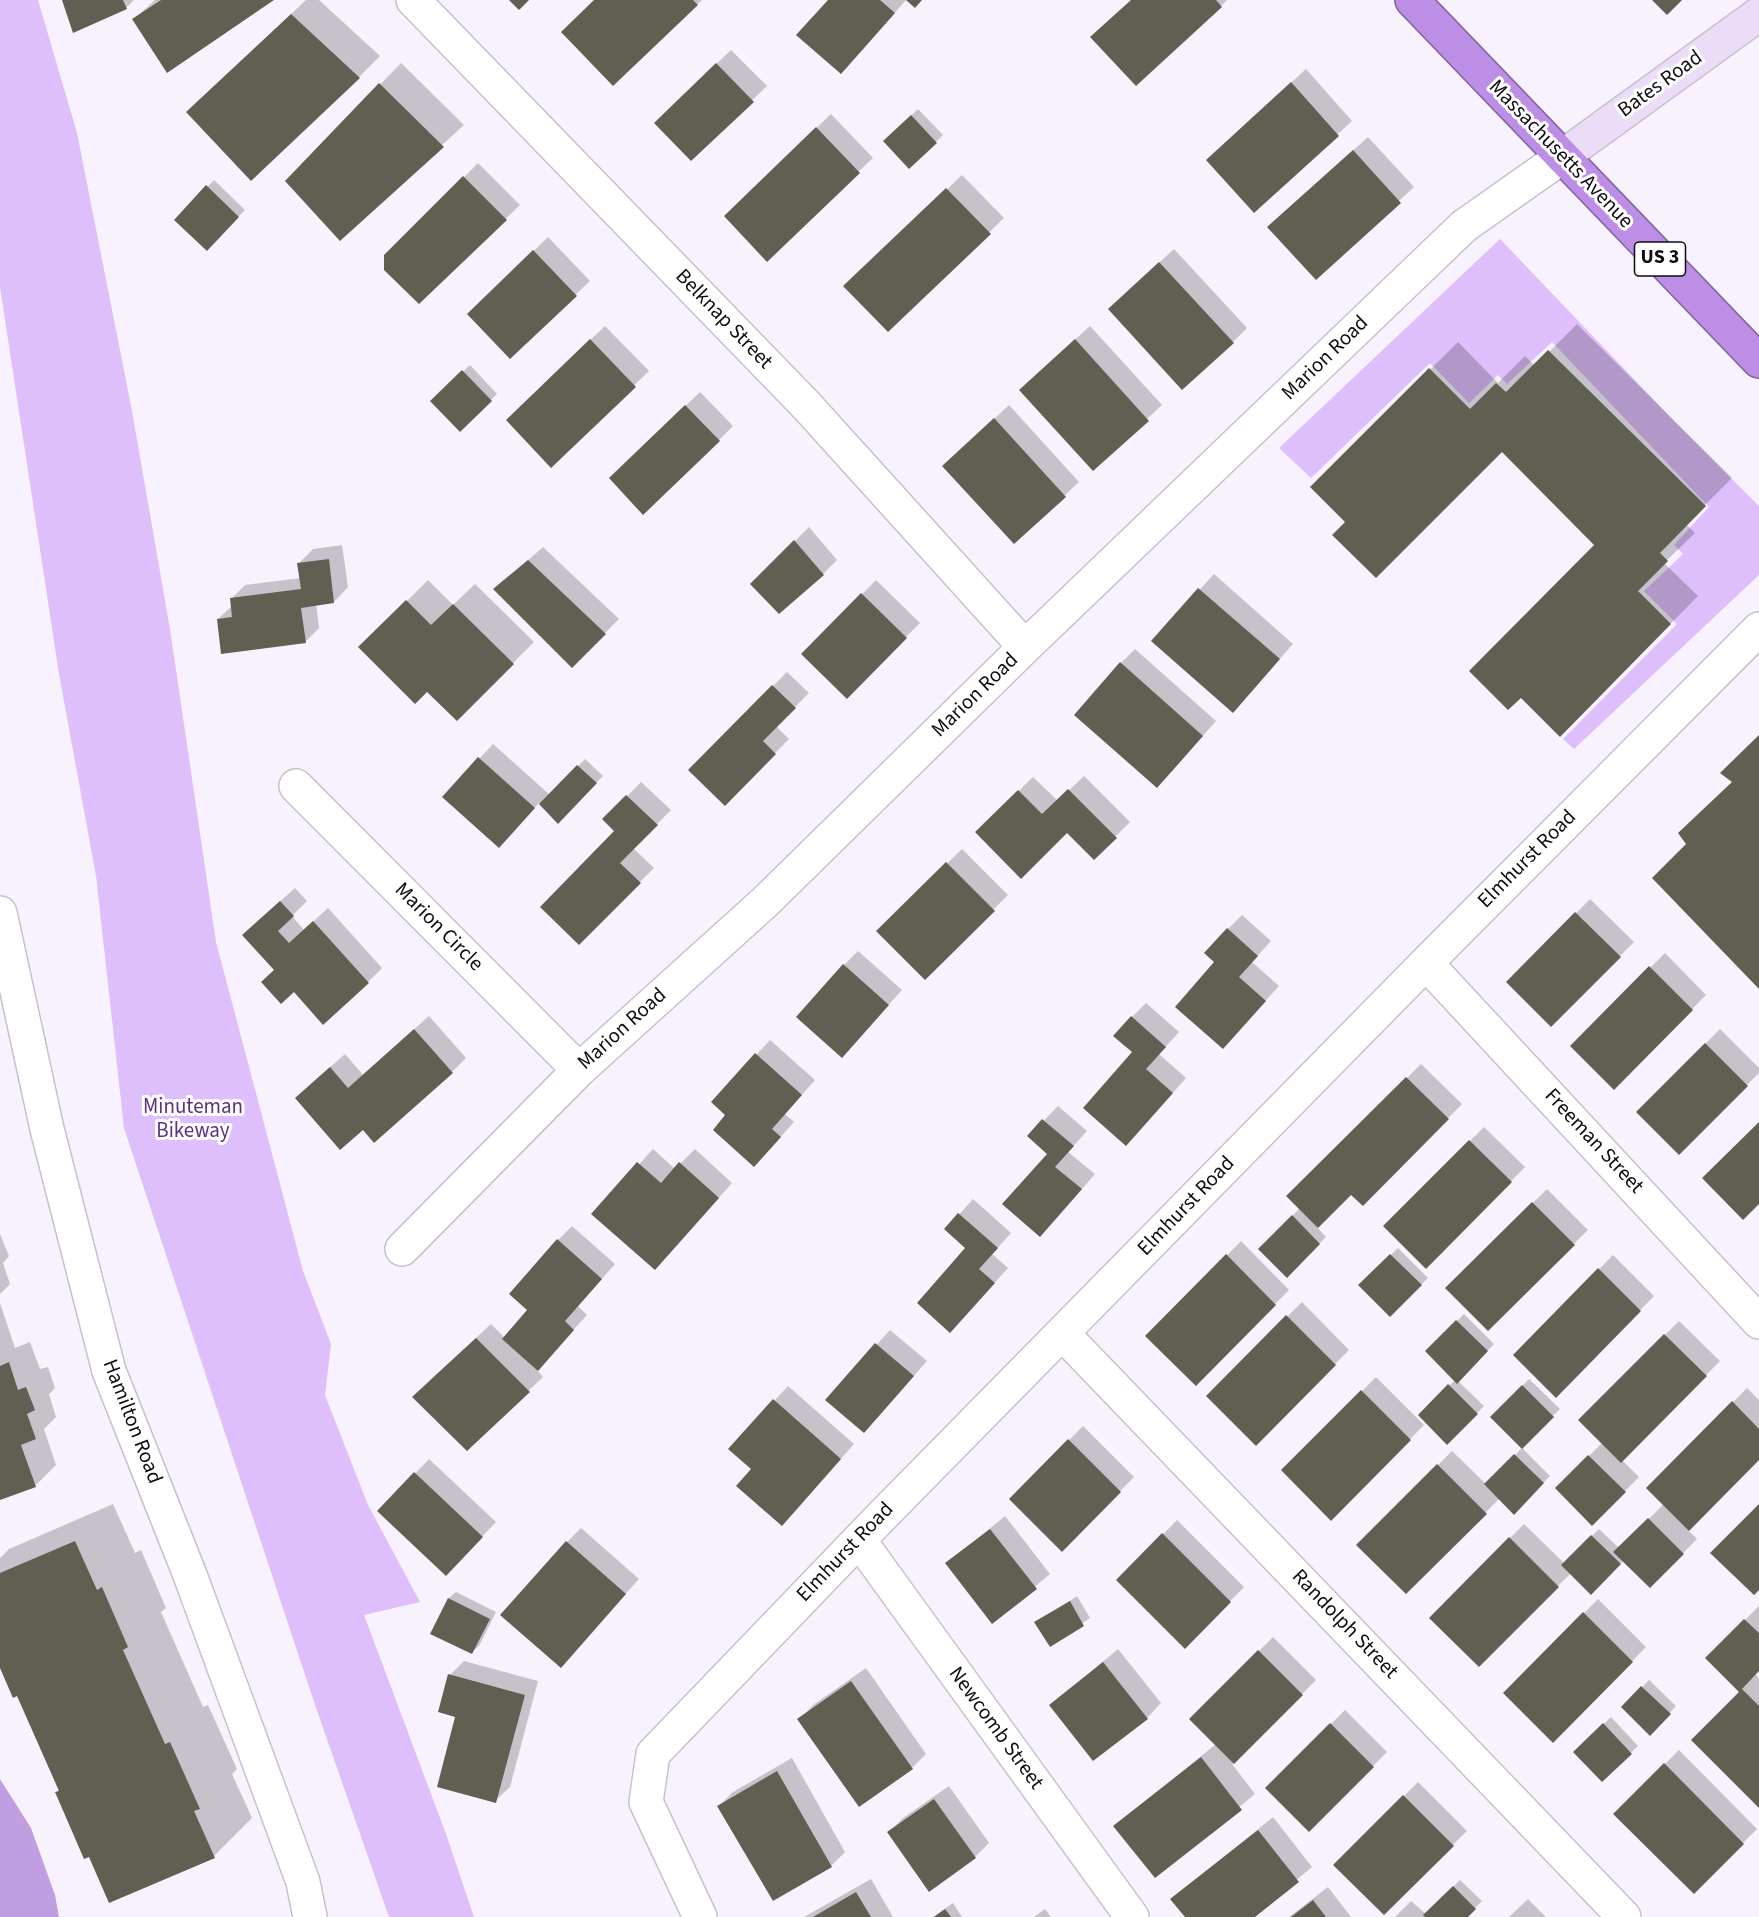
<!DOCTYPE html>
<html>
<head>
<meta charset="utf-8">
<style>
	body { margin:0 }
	canvas { display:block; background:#f7f2fd }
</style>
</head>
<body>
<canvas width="1759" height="1917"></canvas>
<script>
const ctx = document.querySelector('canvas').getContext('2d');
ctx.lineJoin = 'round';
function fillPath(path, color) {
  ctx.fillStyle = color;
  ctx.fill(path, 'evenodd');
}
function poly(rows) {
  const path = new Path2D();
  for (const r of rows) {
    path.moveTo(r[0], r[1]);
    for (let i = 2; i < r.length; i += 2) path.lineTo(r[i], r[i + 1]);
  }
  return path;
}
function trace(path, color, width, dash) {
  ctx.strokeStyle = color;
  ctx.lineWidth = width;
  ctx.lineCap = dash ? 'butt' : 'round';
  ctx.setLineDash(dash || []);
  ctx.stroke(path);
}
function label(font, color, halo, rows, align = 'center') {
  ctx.font = font + ' "Source Sans 3",sans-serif';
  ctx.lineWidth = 6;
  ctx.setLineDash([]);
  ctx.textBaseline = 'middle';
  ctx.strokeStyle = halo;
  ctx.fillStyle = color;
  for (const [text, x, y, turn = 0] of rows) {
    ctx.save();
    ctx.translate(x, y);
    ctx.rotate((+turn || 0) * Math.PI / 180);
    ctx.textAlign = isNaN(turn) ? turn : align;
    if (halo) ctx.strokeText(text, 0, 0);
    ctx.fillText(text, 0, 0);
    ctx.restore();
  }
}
const green = poly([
	[0,0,38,0,77,133,132,411,170,629,216,942,303,1271,331,1344,325,1395,368,1505,420,1602,364,1615,446,1834,474,1917,389,1917,313,1699,124,1128,96,876,59,674,0,287],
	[1500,239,1674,421,1759,506,1759,575,1574,749,1563,739,1677,624,1644,591,1683,554,1674,545,1709,507,1552,342,1507,384,1498,375,1469,403,1430,363,1311,478,1279,448]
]);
const water = poly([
	[0,1779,31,1828,55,1895,59,1917,0,1917]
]);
const shadow = poly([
	[63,0,134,0,126,8],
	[155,0,272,0,134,19],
	[306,0,319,0,380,56,359,77,210,91],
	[596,0,702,0,613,84],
	[830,0,906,0,855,58],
	[1132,0,1227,0,1221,6],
	[731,50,767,86,691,159,670,108],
	[401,63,464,125,340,238,287,181],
	[1306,69,1352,121,1254,211,1222,146],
	[918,109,943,135,909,167,885,141],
	[831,114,873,158,858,172,740,202],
	[1368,137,1414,187,1316,278,1284,213],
	[478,163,520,205,419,302,386,256],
	[962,175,1004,218,888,330,860,272],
	[214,180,245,210,207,249,176,220],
	[548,237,590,281,510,357,469,314],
	[1174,249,1247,328,1233,342,1124,295],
	[1577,324,1732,478,1686,524,1695,533,1664,563,1698,596,1560,735,1596,545,1502,450,1347,522,1312,487,1458,342,1498,383,1525,356,1535,366],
	[605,326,649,371,551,466,522,406],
	[1090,326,1162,405,1093,469,1035,376],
	[470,365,497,394,460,430,432,401],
	[700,392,733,426,719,440,625,464],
	[1009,405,1079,482,1064,496,959,452],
	[809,527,837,560,823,574,752,584],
	[342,545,348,587,334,602,316,604,319,628,305,642,218,619,232,606,231,599,245,585,301,578,299,563,313,549],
	[543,547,619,619,572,666,495,589],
	[1214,574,1293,644,1247,696,1153,641],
	[428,580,453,605,475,584,534,642,457,719,428,690,361,647],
	[876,580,920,623,847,696,804,654],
	[1135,649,1216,721,1171,772,1121,663],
	[787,672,809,693,776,726,789,739,725,804,690,770],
	[493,744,550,795,585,759,603,776,558,821,539,803,513,832,444,797],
	[1084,776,1130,822,1094,858,1067,831,977,832,1033,777,1058,801],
	[641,782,671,810,633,848,654,868,579,943,617,831,605,819],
	[962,849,1008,895,925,978,878,931],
	[295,888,307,901,292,916,304,930,328,908,382,968,368,982,275,970,258,921],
	[1590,899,1634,942,1551,1025,1508,982],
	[1242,915,1271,941,1252,962,1279,986,1223,1047,1216,962,1228,929],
	[858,951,902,990,842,1056,844,965],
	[1665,953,1706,995,1614,1088,1572,1046],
	[1146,1003,1179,1032,1159,1054,1186,1078,1140,1130,1132,1017],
	[429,1016,466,1058,452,1072,363,1128,311,1084,345,1054,363,1075],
	[1720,1029,1759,1068,1759,1073,1679,1153,1638,1112],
	[770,1040,815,1080,785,1114,794,1122,768,1151,713,1102],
	[1421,1064,1462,1104,1363,1204,1351,1193,1317,1227,1326,1237,1287,1276,1260,1249,1300,1208,1289,1196],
	[1058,1106,1087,1131,1068,1152,1095,1174,1054,1221,1049,1153,1029,1136],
	[1484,1127,1525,1167,1426,1267,1385,1226],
	[653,1149,675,1169,695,1149,732,1183,669,1254,594,1214],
	[1547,1189,1588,1230,1488,1329,1447,1288],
	[973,1199,1011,1233,992,1254,1008,1268,964,1317,967,1248,946,1229],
	[572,1226,615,1264,578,1306,587,1315,537,1370,543,1377,467,1449,428,1382,491,1324,505,1338,529,1310,558,1240],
	[0,1234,9,1256,3,1263,10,1284,0,1294],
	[1241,1241,1289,1290,1196,1384,1148,1336],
	[1398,1248,1428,1278,1390,1315,1360,1285],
	[1613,1255,1654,1296,1556,1396,1515,1355],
	[1302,1302,1349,1350,1256,1444,1208,1396],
	[0,1303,15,1348,30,1342,40,1369,48,1367,55,1388,49,1394,56,1417,44,1429,56,1465,35,1486,0,1498],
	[1464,1314,1494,1344,1458,1381,1484,1406,1447,1443,1420,1415,1455,1380,1427,1351],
	[1679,1321,1720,1361,1622,1460,1639,1477,1592,1524,1557,1488,1602,1443,1580,1420],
	[890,1330,927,1361,878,1417,827,1399],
	[1376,1377,1424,1425,1331,1519,1283,1470],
	[1529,1379,1560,1409,1522,1446,1492,1417],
	[788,1386,854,1444,796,1510,730,1449],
	[1747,1388,1759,1400,1759,1458,1688,1530,1697,1539,1650,1586,1624,1560,1591,1593,1571,1573,1479,1665,1431,1618,1524,1524,1564,1563,1599,1529,1619,1548,1664,1504,1648,1488],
	[1083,1426,1134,1477,1062,1550,1011,1499],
	[1522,1448,1550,1476,1514,1512,1500,1498,1406,1592,1358,1545,1452,1451,1486,1484],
	[429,1459,496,1522,460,1560,379,1511],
	[113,1504,135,1553,141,1550,166,1608,161,1612,203,1707,208,1705,237,1769,232,1774,252,1818,214,1856,89,1855,56,1793,60,1789,18,1694,0,1665,0,1558,9,1549],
	[1005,1516,1050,1574,993,1622,947,1564],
	[1177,1520,1244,1587,1185,1647,1118,1580],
	[581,1528,639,1579,561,1666,567,1542],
	[456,1592,496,1612,479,1646,472,1652,449,1598],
	[1077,1596,1090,1618,1050,1645,1036,1623],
	[1598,1599,1646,1647,1553,1741,1505,1693],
	[1759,1606,1759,1670,1755,1674,1759,1678,1759,1806,1741,1692,1707,1658],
	[1273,1637,1316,1680,1232,1764,1255,1794,1155,1876,1115,1826,1216,1744,1191,1719],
	[1118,1649,1161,1703,1147,1718,1051,1705],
	[464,1661,538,1681,510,1787,495,1801,457,1716,450,1675],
	[866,1668,926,1754,912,1768,799,1720,813,1705],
	[1649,1680,1676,1706,1650,1734,1623,1707],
	[1345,1710,1387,1752,1309,1830,1267,1788],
	[1611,1717,1638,1746,1602,1780,1575,1752],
	[1679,1750,1757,1829,1694,1892,1615,1814],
	[792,1758,845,1852,831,1866,719,1806,733,1792],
	[1418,1782,1467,1831,1384,1913,1335,1865],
	[949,1786,989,1843,975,1857,889,1832,903,1818],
	[1273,1817,1312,1867,1252,1917,1186,1917,1172,1899],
	[871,1879,893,1917,804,1917],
	[1460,1880,1482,1901,1466,1917,1395,1917,1411,1901,1426,1914],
	[1328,1887,1351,1917,1289,1917],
	[1528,1899,1546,1917,1509,1917],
	[953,1903,962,1917,933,1917],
	[1045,1909,1051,1917,1034,1917]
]);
const building = poly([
	[62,0,123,0,127,9,73,33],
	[161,0,274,0,167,73,132,19],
	[509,0,529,0,519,10],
	[594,0,693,0,698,5,613,86,561,32],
	[828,0,880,0,895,13,841,74,796,35],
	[906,0,922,0,915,8],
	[1131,0,1216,0,1222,7,1136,86,1090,37],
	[1652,0,1682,0,1667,15],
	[291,14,360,78,251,181,186,112],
	[716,63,754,102,691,161,654,123],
	[1291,82,1339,136,1254,213,1206,160],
	[379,83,444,147,340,241,285,181],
	[911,115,937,143,909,169,883,141],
	[816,127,860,173,767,262,724,216],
	[1353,150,1401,203,1316,280,1267,227],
	[463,176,507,220,419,304,384,270,384,255],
	[206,185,239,217,207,251,174,220],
	[946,188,991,234,888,332,843,286],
	[533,250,577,296,510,359,467,314],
	[1159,262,1234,343,1182,390,1108,309],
	[590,339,636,387,551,468,506,420],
	[1075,339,1149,421,1093,471,1019,390],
	[1548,350,1706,506,1660,553,1668,561,1638,591,1671,624,1560,737,1521,698,1508,710,1469,671,1594,545,1502,452,1376,578,1332,535,1345,522,1310,487,1429,368,1470,409,1496,383,1506,392],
	[462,370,492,401,460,432,430,401],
	[685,405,720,441,643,515,609,478],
	[994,418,1066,497,1014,544,942,466],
	[794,540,824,575,779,614,750,584],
	[329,559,334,603,301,608,306,643,221,654,217,619,232,617,230,598,301,589,297,563],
	[528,560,606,634,572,668,493,589],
	[1198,588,1280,659,1233,713,1151,641],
	[861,593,907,638,847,699,801,654],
	[406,600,431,625,453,604,514,664,457,721,427,692,415,704,358,647],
	[1120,662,1203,736,1157,788,1074,715],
	[772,685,796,708,763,741,776,754,725,806,688,770],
	[1759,735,1759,989,1652,878,1686,844,1678,833,1732,782,1720,773],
	[478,757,535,808,499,848,442,797],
	[577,765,597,783,558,824,539,804],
	[1068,789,1117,838,1094,860,1067,833,1021,879,975,832,1018,790,1042,814],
	[626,795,658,825,620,863,641,883,579,945,540,907,614,831,602,819],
	[946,862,995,911,925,980,876,931],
	[280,901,294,916,278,931,289,943,313,921,369,983,323,1025,294,992,281,1004,261,982,274,970,242,935],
	[1575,912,1621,957,1551,1027,1506,982],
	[1227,928,1258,956,1239,977,1266,1001,1223,1049,1175,1007,1214,962,1204,953],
	[843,964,889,1005,842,1058,796,1017],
	[1649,966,1693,1010,1614,1090,1570,1046],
	[1131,1016,1166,1047,1146,1069,1173,1093,1126,1146,1083,1108,1132,1052,1113,1036],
	[414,1029,453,1073,374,1143,363,1130,340,1150,295,1098,330,1067,348,1088],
	[1705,1043,1748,1086,1679,1155,1636,1112],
	[755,1053,802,1095,772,1129,781,1137,754,1167,713,1130,725,1115,711,1102],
	[1406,1077,1449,1119,1363,1206,1351,1195,1318,1228,1286,1196],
	[1042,1119,1074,1146,1055,1167,1082,1189,1040,1237,1002,1204,1047,1154,1027,1136],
	[1759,1122,1759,1204,1743,1220,1702,1178],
	[1469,1140,1512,1182,1426,1269,1383,1226],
	[637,1162,661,1183,679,1162,719,1198,655,1270,591,1214],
	[1532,1202,1575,1245,1488,1331,1445,1288],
	[958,1213,998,1248,979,1269,995,1283,950,1333,917,1303,965,1248,944,1229],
	[1292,1215,1320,1244,1287,1278,1258,1249],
	[557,1239,602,1279,565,1321,574,1330,538,1371,502,1339,527,1310,509,1294],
	[1226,1254,1276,1305,1196,1386,1145,1336],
	[1390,1254,1422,1285,1390,1317,1358,1285],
	[1598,1268,1641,1311,1556,1398,1513,1355],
	[1286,1315,1336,1365,1256,1446,1206,1396],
	[1456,1320,1488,1351,1457,1384,1425,1351],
	[1664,1334,1707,1376,1621,1463,1578,1420],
	[476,1338,530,1392,467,1451,412,1397],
	[875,1343,914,1376,864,1433,825,1400],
	[9,1362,18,1390,26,1387,35,1410,27,1414,36,1439,21,1445,36,1487,0,1500,0,1366],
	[1448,1384,1478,1414,1447,1445,1418,1415],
	[1522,1385,1554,1417,1522,1449,1490,1417],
	[1361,1390,1411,1440,1331,1521,1281,1470],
	[773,1399,841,1459,782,1526,736,1486,751,1469,728,1449],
	[1732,1401,1759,1429,1759,1460,1689,1531,1646,1488],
	[1068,1439,1121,1492,1062,1552,1009,1499],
	[1514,1454,1544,1483,1514,1515,1484,1484],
	[1588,1455,1626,1492,1592,1526,1555,1488],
	[1437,1464,1487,1514,1406,1594,1356,1545],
	[414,1472,483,1537,446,1576,377,1511],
	[1759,1504,1759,1590,1754,1595,1710,1553],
	[1648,1518,1684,1554,1650,1588,1613,1552],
	[990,1529,1037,1589,992,1624,945,1563],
	[1162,1533,1231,1602,1185,1649,1116,1580],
	[1591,1535,1621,1564,1591,1595,1561,1565],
	[1509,1537,1559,1587,1479,1667,1429,1618],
	[75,1541,97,1590,102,1587,128,1647,123,1650,165,1744,170,1742,200,1809,194,1811,215,1858,109,1903,89,1857,84,1859,55,1792,59,1791,17,1696,13,1698,0,1668,0,1573],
	[566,1541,626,1594,561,1668,500,1615],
	[448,1598,490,1619,472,1654,430,1634],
	[1070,1601,1084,1626,1050,1647,1034,1622],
	[1583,1612,1633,1662,1553,1743,1503,1693],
	[1744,1619,1759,1633,1759,1671,1742,1689,1759,1706,1759,1808,1691,1740,1739,1692,1705,1658],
	[1258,1650,1303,1695,1234,1764,1189,1719],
	[1103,1662,1148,1719,1093,1761,1049,1705],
	[448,1674,525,1695,496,1803,437,1787,455,1717,438,1712],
	[851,1681,913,1769,859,1807,797,1719],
	[1641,1686,1671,1714,1650,1736,1621,1707],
	[1330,1723,1374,1767,1309,1832,1265,1788],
	[1603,1723,1632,1754,1602,1782,1573,1752],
	[1201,1757,1242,1810,1155,1878,1113,1826],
	[1664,1763,1744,1844,1694,1894,1613,1814],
	[777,1771,832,1867,773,1901,717,1806],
	[1403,1795,1454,1846,1384,1915,1333,1865],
	[934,1799,976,1858,929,1892,887,1832],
	[1258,1830,1299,1882,1255,1917,1185,1917,1170,1899],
	[1453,1886,1476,1909,1468,1917,1425,1917,1423,1915],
	[856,1892,871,1917,813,1917],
	[1313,1900,1326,1917,1291,1917],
	[945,1909,951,1917,934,1917]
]);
const street = poly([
	[413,0,807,406,1025,647],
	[296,786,579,1070],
	[0,913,47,1129,109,1371,190,1575,303,1882,310,1917],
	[1426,963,1759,1322],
	[402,1249,579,1070,765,902,1025,647,1464,226,1562,157],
	[1063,1334,1624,1917],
	[859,1540,1132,1917],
	[700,1917,646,1802,653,1754,879,1519,1426,963,1759,629]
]);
const secondary = poly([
	[1562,157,1759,14]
]);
const highway = poly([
	[1412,0,1759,361]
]);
const shields = [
	[1660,259,51]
];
const shieldNames = [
	["US 3",1660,259]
];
const streetNames = [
	["Bates Road",1661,85,-36],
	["Massachusetts Avenue",1560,155,46],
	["Belknap Street",723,320,46],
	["Marion Road",1326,359,-44],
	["Marion Road",976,696,-44],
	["Elmhurst Road",1528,860,-45],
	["Marion Circle",438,928,45],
	["Marion Road",623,1030,-42],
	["Freeman Street",1593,1142,47],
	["Elmhurst Road",1187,1207,-46],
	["Hamilton Road",131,1422,69],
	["Elmhurst Road",846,1553,-46],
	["Randolph Street",1344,1625,46],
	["Newcomb Street",995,1729,54]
];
const parkNames = [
	["Minuteman",193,1108],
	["Bikeway",193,1132]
];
fillPath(green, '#debffc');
fillPath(water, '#c19ee2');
fillPath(shadow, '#0003');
fillPath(building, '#5f5f52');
trace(street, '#c7c1ce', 36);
trace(secondary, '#c7c1ce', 36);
trace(highway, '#7f619c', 36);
trace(street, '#fff', 33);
trace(secondary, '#ebddf8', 33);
trace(highway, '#bc8ee6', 33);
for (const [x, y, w] of shields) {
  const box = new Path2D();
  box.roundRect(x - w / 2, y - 17, w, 34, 4.5);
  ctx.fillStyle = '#fff';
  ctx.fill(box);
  trace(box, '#0f0d12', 1.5);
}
label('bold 20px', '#0f0d12', null, shieldNames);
label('21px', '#0f0d12', '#fff', streetNames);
label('21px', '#5d3180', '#fff', parkNames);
</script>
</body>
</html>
